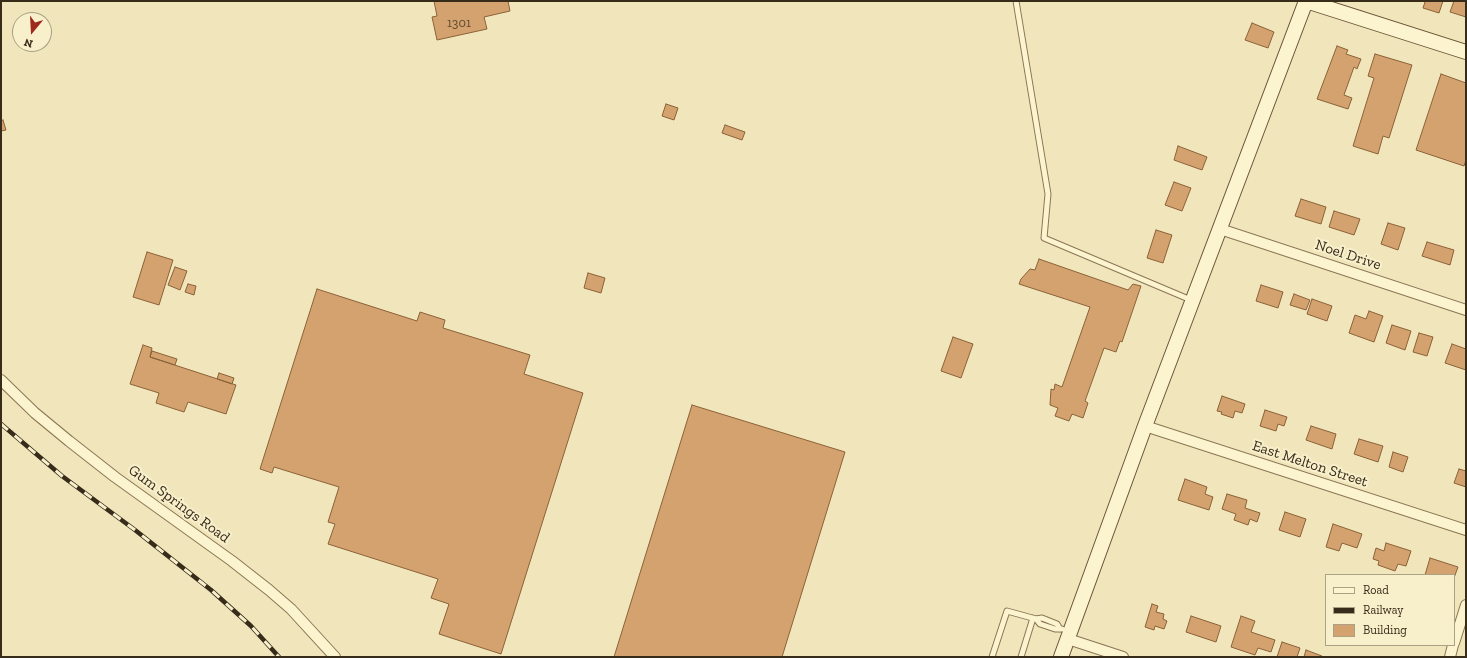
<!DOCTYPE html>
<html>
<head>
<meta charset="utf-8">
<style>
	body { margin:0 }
	#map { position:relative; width:1467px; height:658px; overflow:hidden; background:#f1e6bb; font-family:"Zilla Slab",serif }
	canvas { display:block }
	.frame { position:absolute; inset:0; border:2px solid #372b1a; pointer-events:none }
	.legend { position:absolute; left:1325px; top:574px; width:130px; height:72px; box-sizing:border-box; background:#f8efcb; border:1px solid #aba184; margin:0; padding:5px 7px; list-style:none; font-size:12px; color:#372b1a }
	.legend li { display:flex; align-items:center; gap:8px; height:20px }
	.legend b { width:20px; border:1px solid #aba184 }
	.north { position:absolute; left:12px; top:12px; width:40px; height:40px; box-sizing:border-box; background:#f8efcb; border:1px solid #aba184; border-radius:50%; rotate:198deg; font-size:11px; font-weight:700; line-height:16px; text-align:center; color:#372b1a }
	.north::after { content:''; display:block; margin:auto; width:14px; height:18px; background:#9d2a1f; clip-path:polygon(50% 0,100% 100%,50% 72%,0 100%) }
</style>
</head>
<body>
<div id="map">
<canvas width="1467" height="658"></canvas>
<div class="frame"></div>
<ul class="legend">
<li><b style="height:5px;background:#fcf3cf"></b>Road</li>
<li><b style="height:5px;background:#372b1a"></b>Railway</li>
<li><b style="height:11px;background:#d3a26e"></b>Building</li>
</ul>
<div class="north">N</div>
</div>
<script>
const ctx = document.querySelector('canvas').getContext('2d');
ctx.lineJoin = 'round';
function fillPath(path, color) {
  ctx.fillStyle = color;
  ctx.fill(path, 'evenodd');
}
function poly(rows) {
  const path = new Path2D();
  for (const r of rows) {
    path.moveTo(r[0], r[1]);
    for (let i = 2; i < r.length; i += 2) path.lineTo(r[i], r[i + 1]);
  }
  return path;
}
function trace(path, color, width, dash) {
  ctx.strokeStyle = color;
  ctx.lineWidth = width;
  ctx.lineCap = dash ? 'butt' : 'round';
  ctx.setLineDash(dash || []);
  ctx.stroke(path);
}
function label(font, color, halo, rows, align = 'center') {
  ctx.font = font + ' "Zilla Slab",serif';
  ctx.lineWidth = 4;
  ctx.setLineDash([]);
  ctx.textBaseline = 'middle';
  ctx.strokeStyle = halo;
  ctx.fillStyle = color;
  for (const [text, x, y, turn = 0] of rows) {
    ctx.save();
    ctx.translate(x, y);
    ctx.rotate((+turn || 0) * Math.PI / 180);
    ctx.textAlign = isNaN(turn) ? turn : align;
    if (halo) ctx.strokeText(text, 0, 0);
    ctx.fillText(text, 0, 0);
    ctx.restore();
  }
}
const building = poly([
	[434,1,508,1,510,11,484,17,487,29,437,40,432,17,437,16,434,1],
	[1422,1,1443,1,1439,13,1423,8,1425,2,1422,1],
	[1454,1,1466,1,1466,17,1450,12,1454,1],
	[1252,23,1274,32,1268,48,1245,40,1252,23],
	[1337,46,1348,50,1346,54,1361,59,1357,69,1354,67,1344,95,1352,98,1348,109,1317,99,1337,46],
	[1375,54,1412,65,1389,138,1383,136,1378,154,1353,146,1374,78,1368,76,1375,54],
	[1441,74,1466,83,1466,160,1464,166,1416,150,1441,74],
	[666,104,678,108,674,120,662,116,666,104],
	[3,120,6,130,1,131,1,121,3,120],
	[725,125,745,132,742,140,722,133,725,125],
	[1178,146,1207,157,1202,170,1174,160,1178,146],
	[1174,182,1191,188,1182,211,1165,205,1174,182],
	[1301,199,1326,207,1321,224,1295,216,1301,199],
	[1334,211,1360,219,1354,235,1329,227,1334,211],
	[1388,223,1405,228,1398,250,1381,244,1388,223],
	[1156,230,1172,235,1163,263,1147,258,1156,230],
	[1427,242,1454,250,1450,265,1422,256,1427,242],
	[147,252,173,260,159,305,133,297,147,252],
	[1039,259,1128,290,1133,284,1141,286,1122,342,1120,341,1116,352,1104,348,1085,401,1088,403,1083,418,1072,414,1069,421,1055,416,1058,408,1050,405,1051,389,1054,390,1055,384,1062,387,1090,307,1019,284,1021,279,1030,269,1035,270,1039,259],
	[175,267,187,271,180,290,168,285,175,267],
	[588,273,605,278,601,293,584,288,588,273],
	[188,284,196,286,194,295,185,292,188,284],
	[1261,285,1283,292,1278,308,1256,301,1261,285],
	[317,289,417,321,420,312,445,320,443,328,530,355,524,374,583,393,501,654,439,634,449,604,431,598,438,579,328,544,335,524,328,522,339,487,274,467,272,473,260,469,317,289],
	[1294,294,1310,300,1306,310,1290,305,1294,294],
	[1312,299,1332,306,1327,321,1307,314,1312,299],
	[1369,311,1383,316,1374,342,1349,333,1355,315,1366,319,1369,311],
	[1392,325,1411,331,1405,350,1386,343,1392,325],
	[1419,333,1433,337,1427,356,1413,352,1419,333],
	[953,337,973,344,961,378,941,371,953,337],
	[1452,344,1466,349,1466,370,1445,363,1452,344],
	[143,345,152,348,150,357,236,385,226,414,188,402,184,412,156,403,159,393,130,384,143,345],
	[152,351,177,359,175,365,150,357,152,351],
	[219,373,234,378,232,384,217,379,219,373],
	[1222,396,1245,404,1242,413,1235,411,1233,418,1221,414,1222,412,1217,411,1222,396],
	[692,405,845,452,782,657,614,657,692,405],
	[1265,410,1287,417,1284,426,1278,424,1276,431,1260,426,1265,410],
	[1311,426,1336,434,1332,449,1306,440,1311,426],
	[1359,439,1383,446,1378,462,1354,454,1359,439],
	[1393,452,1408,457,1403,472,1389,467,1393,452],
	[1459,469,1466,471,1466,487,1454,483,1459,469],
	[1185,479,1207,487,1205,494,1213,497,1209,510,1178,500,1185,479],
	[1227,494,1247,500,1245,508,1260,513,1257,522,1250,519,1248,525,1234,520,1236,514,1222,509,1227,494],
	[1285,512,1306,519,1300,537,1279,530,1285,512],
	[1333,524,1362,534,1357,548,1342,543,1339,551,1326,547,1333,524],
	[1386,543,1411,551,1406,566,1398,564,1395,571,1378,565,1379,561,1373,559,1376,548,1384,551,1386,543],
	[1430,558,1458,567,1454,578,1454,575,1425,575,1430,558],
	[1152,604,1158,606,1156,612,1164,614,1163,619,1167,621,1164,629,1155,626,1154,630,1145,627,1152,604],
	[1191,616,1221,626,1216,642,1186,632,1191,616],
	[1241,616,1255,621,1251,632,1275,640,1271,652,1258,648,1255,655,1231,647,1241,616],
	[1282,642,1300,648,1297,657,1277,657,1282,642],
	[1306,650,1322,656,1322,657,1304,657,1306,650]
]);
const lane = poly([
	[1016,1,1048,194,1044,238,1191,300],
	[1036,619,1040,624,1055,629,1062,629],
	[992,657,1007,611,1036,619,1042,618,1057,624,1060,629],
	[1021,657,1033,618]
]);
const street = poly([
	[1220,229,1466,310],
	[1,380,35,413,69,441,115,477,232,561,269,590,291,609,335,657],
	[1145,426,1466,530],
	[1068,639,1123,657],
	[1454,643,1466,605],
	[1450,657,1453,645]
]);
const secondary = poly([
	[1306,1,1466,52],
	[1061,657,1145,426,1306,1]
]);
const rail = poly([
	[1,424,62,476,135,530,211,590,251,626,279,657]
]);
const numberNames = [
	["1301",459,23]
];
const streetNames = [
	["Noel Drive",1348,255,18],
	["East Melton Street",1310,464,18],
	["Gum Springs Road",179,504,36]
];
fillPath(building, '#d3a26e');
trace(building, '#8b6138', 1);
trace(lane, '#8a7654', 7);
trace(street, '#8a7654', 12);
trace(secondary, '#6b5637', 16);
trace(lane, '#fcf3cf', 5);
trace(street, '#fcf3cf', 10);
trace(secondary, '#fcf3cf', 14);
trace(rail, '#372b1a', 4.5);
trace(rail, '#f8efcb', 3, [9]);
label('13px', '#5e492f', null, numberNames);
label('15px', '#372b1a', '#f8efcb', streetNames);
</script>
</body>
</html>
